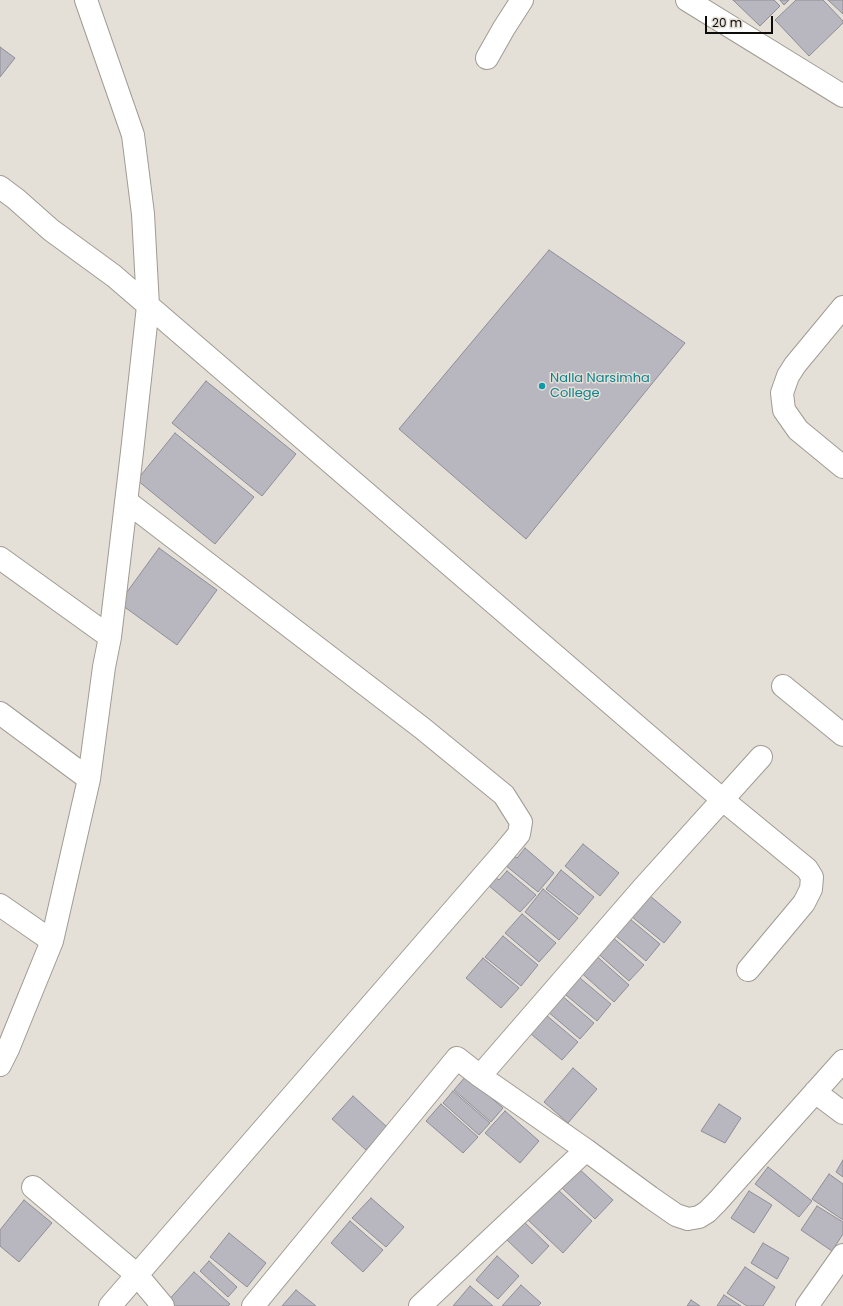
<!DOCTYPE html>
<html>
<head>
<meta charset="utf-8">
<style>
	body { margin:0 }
	#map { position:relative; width:843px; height:1306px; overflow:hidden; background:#e5e0d7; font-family:Poppins,sans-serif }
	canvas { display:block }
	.scale { position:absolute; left:705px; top:16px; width:68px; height:18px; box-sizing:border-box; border:2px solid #0e0c09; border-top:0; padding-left:5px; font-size:12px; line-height:14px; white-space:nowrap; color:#0e0c09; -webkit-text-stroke:3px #e5e0d7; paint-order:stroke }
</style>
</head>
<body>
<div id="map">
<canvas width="843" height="1306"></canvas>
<div class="scale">20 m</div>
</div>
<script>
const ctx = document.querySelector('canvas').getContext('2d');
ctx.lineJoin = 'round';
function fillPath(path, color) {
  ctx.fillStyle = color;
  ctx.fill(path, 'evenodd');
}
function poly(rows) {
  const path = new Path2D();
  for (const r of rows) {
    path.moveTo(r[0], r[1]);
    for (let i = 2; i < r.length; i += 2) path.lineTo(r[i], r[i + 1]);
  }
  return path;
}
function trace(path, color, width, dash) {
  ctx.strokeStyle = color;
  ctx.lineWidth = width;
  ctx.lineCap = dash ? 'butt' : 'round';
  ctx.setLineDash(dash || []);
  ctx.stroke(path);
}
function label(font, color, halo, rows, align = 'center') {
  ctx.font = font + ' Poppins,sans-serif';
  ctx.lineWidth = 3;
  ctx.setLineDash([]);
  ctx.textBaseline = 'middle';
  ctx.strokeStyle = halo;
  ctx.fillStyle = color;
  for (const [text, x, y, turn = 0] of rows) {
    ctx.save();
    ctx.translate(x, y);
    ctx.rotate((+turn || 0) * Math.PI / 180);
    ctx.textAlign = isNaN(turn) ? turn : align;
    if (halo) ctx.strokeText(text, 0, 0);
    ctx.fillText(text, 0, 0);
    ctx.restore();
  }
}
const building = poly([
	[733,0,774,0,780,6,760,26,733,0],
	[780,0,789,0,784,5,780,0],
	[796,0,823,0,843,21,843,23,809,56,775,20,796,0],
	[828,0,843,0,843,14,828,0],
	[0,47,15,58,0,77,0,47],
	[549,250,685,343,526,539,399,429,549,250],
	[206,381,296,454,262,496,172,423,206,381],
	[175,433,254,497,215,544,137,480,175,433],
	[159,548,217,590,177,645,119,603,159,548],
	[583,844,619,873,600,896,565,866,583,844],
	[525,848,554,873,538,892,505,865,513,855,517,858,525,848],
	[561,870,594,897,579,915,546,889,561,870],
	[507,871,536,895,520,912,488,885,495,877,499,880,507,871],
	[543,889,578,918,559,940,525,912,543,889],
	[643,890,681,922,664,943,626,912,643,890],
	[522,914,556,943,539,962,505,933,522,914],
	[624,914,660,944,646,961,610,931,624,914],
	[609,934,644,965,629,981,594,950,609,934],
	[503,936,538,965,521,986,485,957,503,936],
	[592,952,629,985,614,1002,577,969,592,952],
	[483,958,519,988,501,1008,466,978,483,958],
	[574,973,611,1004,597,1021,560,990,574,973],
	[561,995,594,1023,580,1039,547,1011,561,995],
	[546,1015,578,1042,562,1060,525,1029,546,1015],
	[573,1068,597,1089,568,1123,544,1102,573,1068],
	[466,1076,503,1108,491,1122,454,1090,466,1076],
	[453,1091,490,1123,479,1135,443,1103,453,1091],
	[353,1096,387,1127,366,1150,332,1119,353,1096],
	[441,1104,478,1137,463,1153,426,1121,441,1104],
	[719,1104,741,1118,725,1143,701,1131,719,1104],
	[505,1111,539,1141,520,1163,485,1133,505,1111],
	[843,1160,843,1177,836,1172,843,1160],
	[577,1167,613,1200,595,1219,560,1186,577,1167],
	[768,1167,812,1201,799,1217,755,1184,768,1167],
	[829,1174,843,1184,843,1220,812,1199,829,1174],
	[557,1189,592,1221,563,1253,528,1220,557,1189],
	[749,1191,772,1205,754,1233,731,1218,749,1191],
	[371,1198,404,1227,386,1247,352,1218,371,1198],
	[24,1200,52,1223,19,1262,0,1246,0,1230,24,1200],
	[817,1206,843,1222,843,1234,832,1251,801,1230,817,1206],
	[522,1220,549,1246,532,1264,505,1238,522,1220],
	[350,1221,383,1250,363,1272,331,1243,350,1221],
	[229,1233,266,1263,247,1287,210,1257,229,1233],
	[763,1243,789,1258,777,1279,751,1263,763,1243],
	[497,1256,519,1276,498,1299,476,1280,497,1256],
	[209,1261,237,1287,228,1297,200,1271,209,1261],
	[745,1267,775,1287,763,1306,747,1306,727,1293,745,1267],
	[194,1272,230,1304,228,1306,170,1306,166,1303,194,1272],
	[521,1285,541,1303,538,1306,502,1306,521,1285],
	[470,1286,493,1306,453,1306,470,1286],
	[296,1290,316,1306,282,1306,296,1290],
	[724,1295,741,1306,717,1306,724,1295],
	[691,1300,700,1306,687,1306,691,1300]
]);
const minor = poly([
	[687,0,843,96],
	[487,58,504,28,522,0],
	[0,187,16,199,51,230,114,276,723,800,807,869,812,877,811,889,804,903,748,970],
	[843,307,795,365,788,376,782,393,784,410,798,430,843,467],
	[0,558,110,637],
	[783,686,843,735],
	[0,713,89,779],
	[0,905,52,941],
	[0,1065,8,1049,52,941,89,779,104,667,110,637,132,452,148,306,143,214,133,135,86,0],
	[480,1076,643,888,761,757],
	[815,1092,843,1113],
	[33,1187,137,1275,163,1306],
	[110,1306,504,852,519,834,521,822,504,795,422,728,126,501],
	[253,1306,457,1058,480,1076,586,1150,650,1197,676,1215,688,1219,699,1217,707,1212,717,1202,843,1061],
	[420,1306,586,1150],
	[807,1306,843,1255]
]);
const markers = [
	[542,386,4,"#0f9aa8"]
];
const cultureNames = [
	["Nalla Narsimha",550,379],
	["College",550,394]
];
fillPath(building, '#b8b7c0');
trace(building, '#8e8d96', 1);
trace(minor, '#a09b93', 24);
trace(minor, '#fff', 22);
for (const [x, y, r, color] of markers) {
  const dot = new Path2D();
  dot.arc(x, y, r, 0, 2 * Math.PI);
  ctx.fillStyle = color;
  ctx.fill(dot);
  trace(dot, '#e5e0d7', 1.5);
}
label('13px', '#0d838f', '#e5e0d7', cultureNames, 'left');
</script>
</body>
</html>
